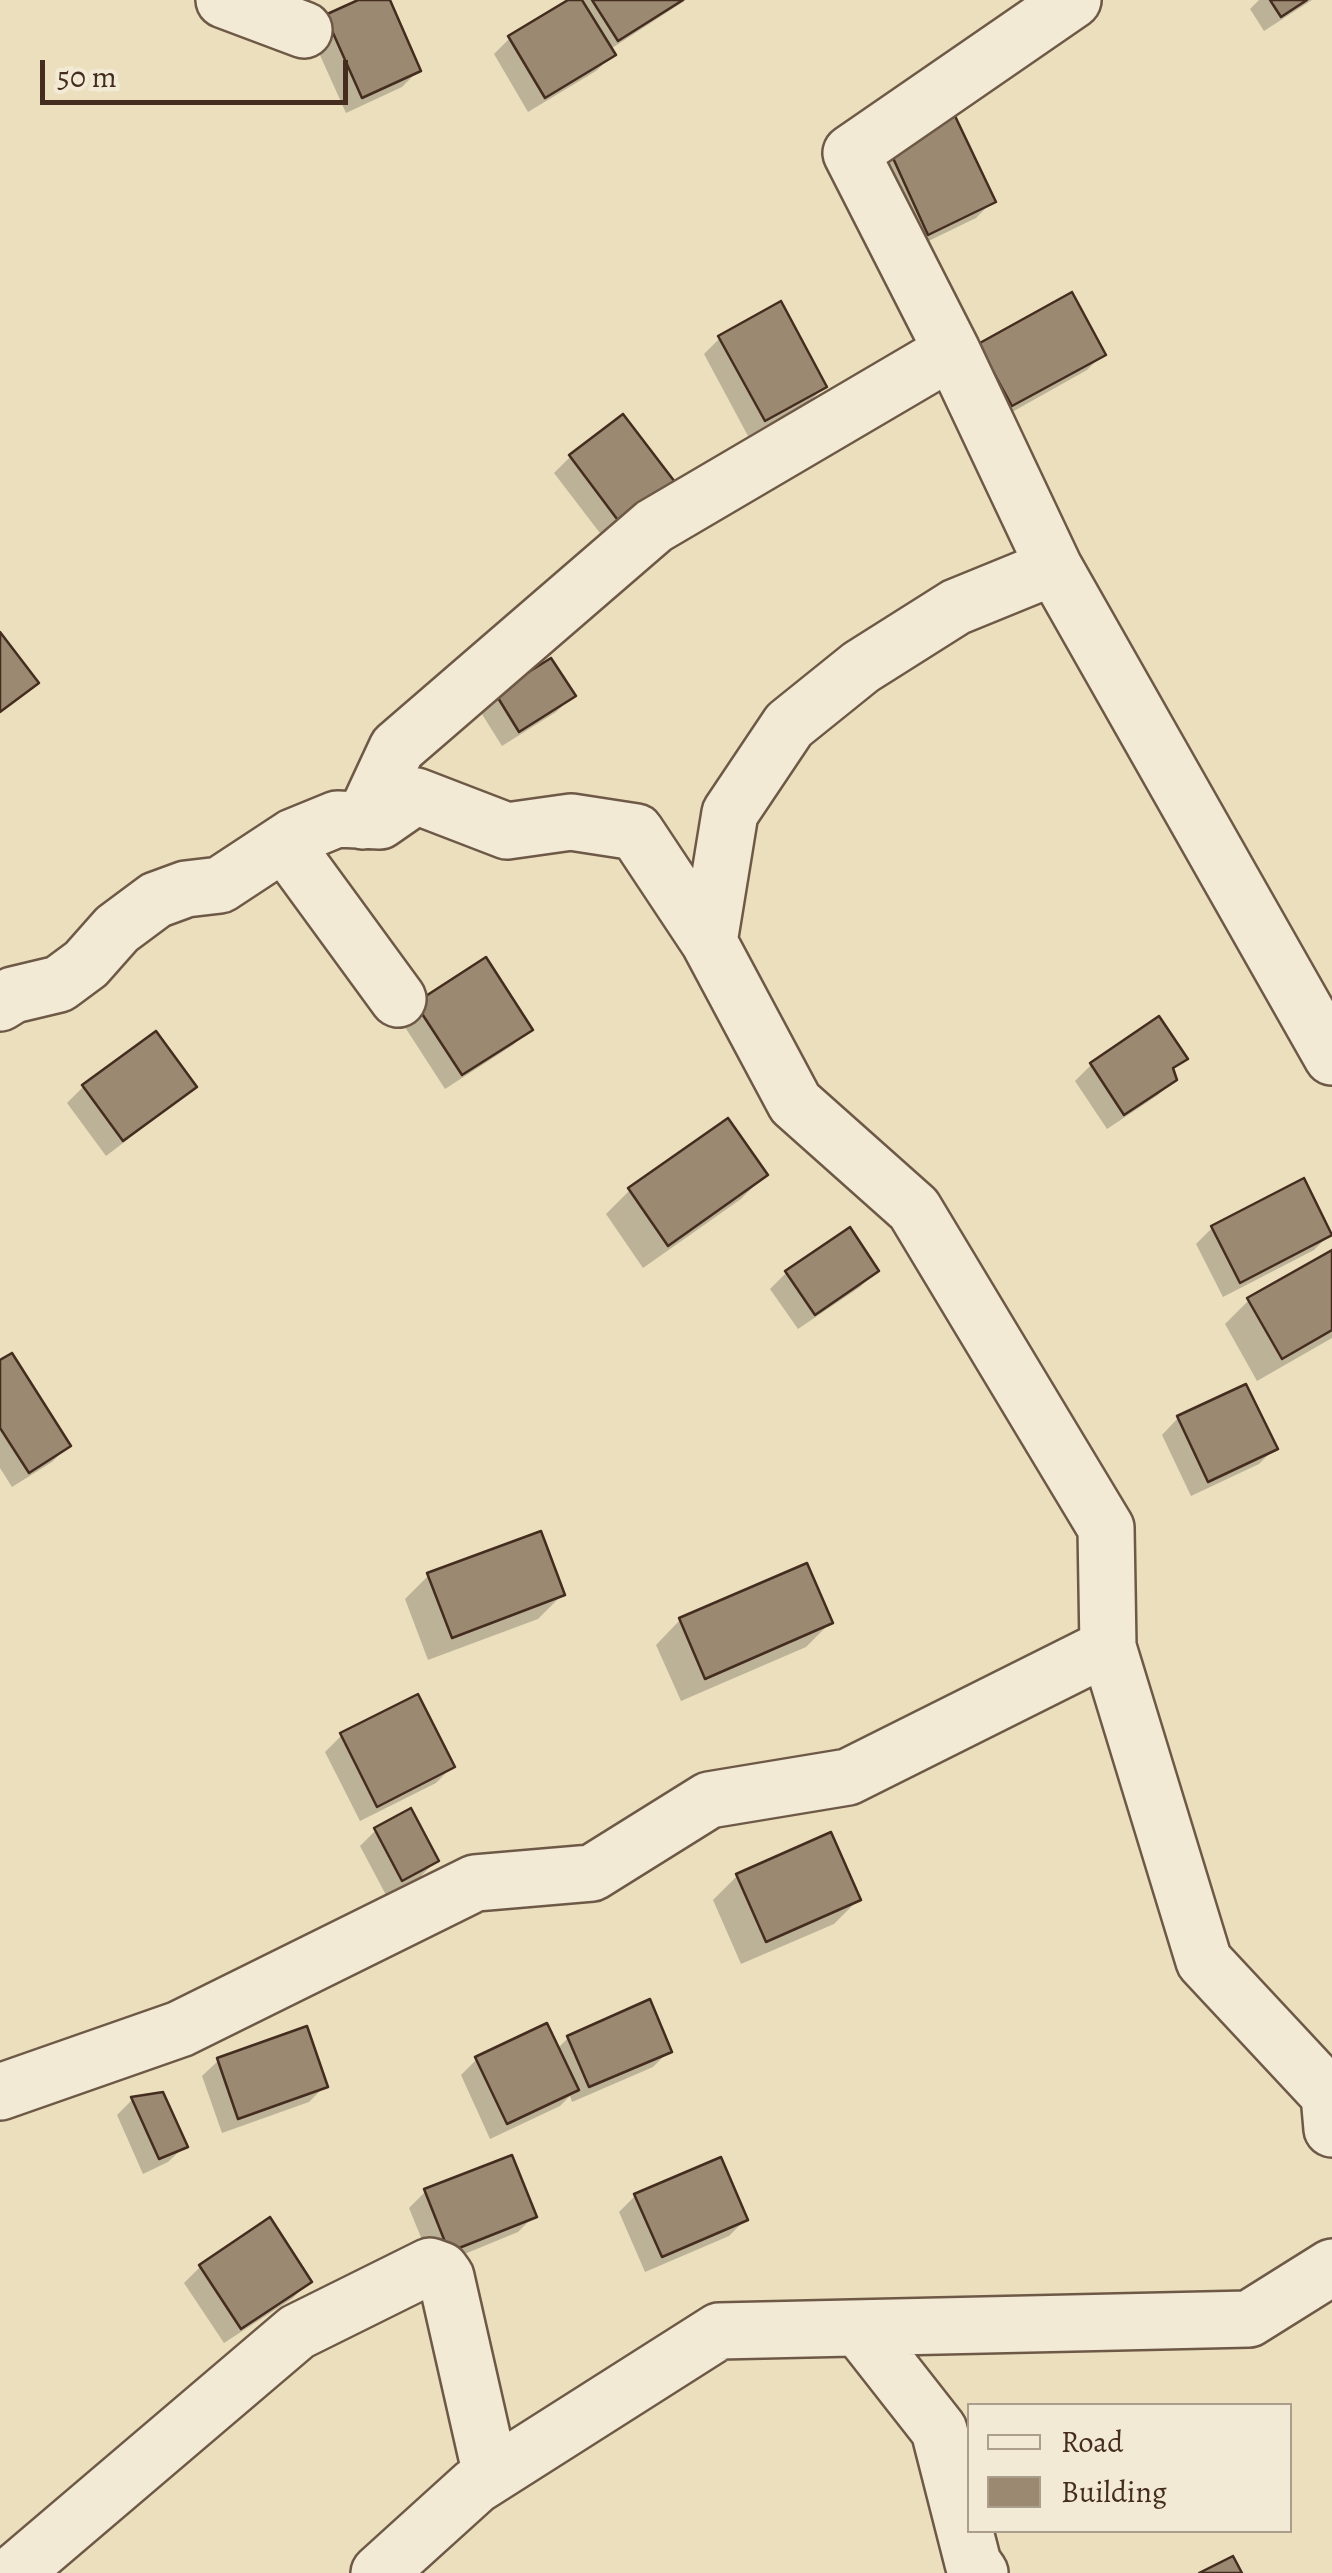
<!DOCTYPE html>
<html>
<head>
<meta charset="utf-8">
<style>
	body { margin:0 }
	#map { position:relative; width:1332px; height:2573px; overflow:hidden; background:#ebdfbe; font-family:Alegreya,serif }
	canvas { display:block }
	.legend { position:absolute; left:967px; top:2403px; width:325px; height:130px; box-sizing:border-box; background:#f2ead5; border:2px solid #ac9e8c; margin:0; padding:12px 18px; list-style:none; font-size:30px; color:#442c1f }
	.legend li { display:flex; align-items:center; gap:20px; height:50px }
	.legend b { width:50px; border:2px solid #ac9e8c }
	.scale { position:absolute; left:40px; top:60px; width:308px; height:45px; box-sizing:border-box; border:5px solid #442c1f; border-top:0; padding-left:12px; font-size:30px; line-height:35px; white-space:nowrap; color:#442c1f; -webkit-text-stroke:8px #f2ead5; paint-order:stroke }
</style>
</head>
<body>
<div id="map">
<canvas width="1332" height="2573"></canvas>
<ul class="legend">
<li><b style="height:12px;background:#f2ead5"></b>Road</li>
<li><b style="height:28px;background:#9b8972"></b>Building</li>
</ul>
<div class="scale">50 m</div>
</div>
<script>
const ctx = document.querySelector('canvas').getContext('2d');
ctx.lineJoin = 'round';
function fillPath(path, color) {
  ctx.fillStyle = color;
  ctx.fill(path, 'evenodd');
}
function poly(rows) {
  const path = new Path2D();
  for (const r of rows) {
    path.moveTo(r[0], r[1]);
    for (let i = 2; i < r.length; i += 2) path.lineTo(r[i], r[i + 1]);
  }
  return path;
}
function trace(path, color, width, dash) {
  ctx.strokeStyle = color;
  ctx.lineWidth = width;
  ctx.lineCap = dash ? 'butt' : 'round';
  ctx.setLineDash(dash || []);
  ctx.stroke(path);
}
const shadow = poly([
	[364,0,387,0,418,71,402,87,346,113,310,33],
	[567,0,686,0,609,50,613,55,596,71,528,112,494,54,510,38,568,3],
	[1259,0,1312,0,1264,31,1250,9],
	[889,149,992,202,976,218,912,249,873,165],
	[720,338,824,387,808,403,748,436,704,354],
	[980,346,1103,354,1087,370,996,421],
	[570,457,675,486,606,541,554,473],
	[496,695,573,696,556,712,502,746,480,711],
	[417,1005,529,1029,513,1045,445,1089,401,1021],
	[1184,1058,1171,1072,1174,1079,1158,1095,1107,1129,1075,1081,1091,1065],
	[194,1086,177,1102,106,1156,67,1103,83,1087],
	[765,1175,741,1199,643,1268,606,1214,630,1190],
	[1212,1228,1330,1234,1314,1250,1223,1297,1196,1244],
	[1332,1253,1332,1338,1257,1381,1225,1324,1249,1300],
	[876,1271,860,1287,798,1329,770,1289,786,1273],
	[0,1363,68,1446,52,1462,12,1487,0,1468],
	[1178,1418,1275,1448,1259,1464,1191,1496,1162,1435],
	[429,1575,562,1595,538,1619,428,1660,405,1599],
	[680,1620,830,1623,806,1647,681,1701,656,1645],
	[417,1697,452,1767,436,1783,360,1821,325,1752,341,1736],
	[376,1830,436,1861,420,1877,386,1895,360,1846],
	[737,1876,858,1900,834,1924,741,1964,713,1900],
	[568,2038,669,2051,653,2067,572,2102,570,2096,560,2106,490,2139,461,2075,477,2059,557,2049],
	[219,2060,325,2086,309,2102,222,2133,202,2076],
	[133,2099,185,2146,168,2162,143,2174,117,2115],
	[425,2192,534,2216,518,2232,433,2267,409,2208],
	[635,2196,745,2220,729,2236,645,2272,619,2212],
	[200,2267,309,2281,293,2298,224,2343,184,2283]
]);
const building = poly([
	[358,0,390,0,421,71,362,98,325,15,358,0],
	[568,0,582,0,616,55,545,98,508,36,568,0],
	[592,0,683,0,618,41,592,0],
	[1270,0,1307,0,1281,17,1270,0],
	[955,116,996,202,928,235,888,147,955,116],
	[1072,292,1106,355,1012,406,978,344,1072,292],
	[781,301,827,387,765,421,718,336,781,301],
	[623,414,678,486,623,527,569,455,623,414],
	[0,632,39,683,0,712,0,632],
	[551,658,576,696,519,732,495,693,551,658],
	[486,957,533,1030,462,1075,415,1003,486,957],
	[1159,1016,1188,1059,1173,1068,1177,1080,1124,1115,1090,1063,1159,1016],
	[156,1031,197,1087,123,1141,82,1085,156,1031],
	[728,1118,768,1175,668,1246,628,1188,728,1118],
	[1304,1178,1332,1235,1240,1283,1211,1226,1304,1178],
	[850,1227,879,1271,815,1315,785,1271,850,1227],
	[1332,1250,1332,1330,1282,1359,1247,1298,1332,1250],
	[12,1353,71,1446,29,1473,0,1428,0,1360,12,1353],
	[1246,1384,1278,1449,1208,1482,1177,1416,1246,1384],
	[541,1531,565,1595,452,1638,427,1573,541,1531],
	[807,1563,833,1623,705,1679,679,1618,807,1563],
	[418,1694,455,1767,377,1807,340,1733,418,1694],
	[411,1808,439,1861,402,1881,374,1828,411,1808],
	[831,1832,861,1900,766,1942,736,1874,831,1832],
	[650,1999,672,2052,589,2087,567,2036,650,1999],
	[547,2023,579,2090,507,2124,475,2057,547,2023],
	[307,2026,328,2087,238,2119,217,2058,307,2026],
	[163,2092,188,2147,159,2159,131,2097,163,2092],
	[512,2155,537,2217,449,2252,424,2189,512,2155],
	[721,2157,748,2220,662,2257,634,2194,721,2157],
	[270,2217,312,2282,241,2329,199,2265,270,2217],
	[1233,2556,1242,2573,1199,2573,1233,2556]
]);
const minor = poly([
	[224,0,304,30],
	[1073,0,851,153,952,351,1054,567,1332,1057],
	[363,821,397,748,654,526,952,351],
	[284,843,398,999],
	[709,942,730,813,789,725,861,667,956,607,1054,567],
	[0,1003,13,995,59,984,86,964,117,929,156,900,186,889,220,885,293,837,337,819,380,821,416,796,507,831,571,822,636,832,709,942,795,1103,914,1209,1106,1528,1108,1647,1204,1961,1329,2095,1332,2129],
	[0,2092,180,2029,475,1883,592,1873,709,1800,848,1777,1108,1647],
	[859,2328,939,2430,973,2563,980,2573],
	[14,2573,297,2332,430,2266,441,2270,446,2277,491,2475],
	[379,2573,475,2486,719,2331,1249,2319,1332,2267]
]);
fillPath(shadow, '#0003');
fillPath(building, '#9b8972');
trace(building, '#442c1f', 2.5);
trace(minor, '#6e5947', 60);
trace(minor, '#f2ead5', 55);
</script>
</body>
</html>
